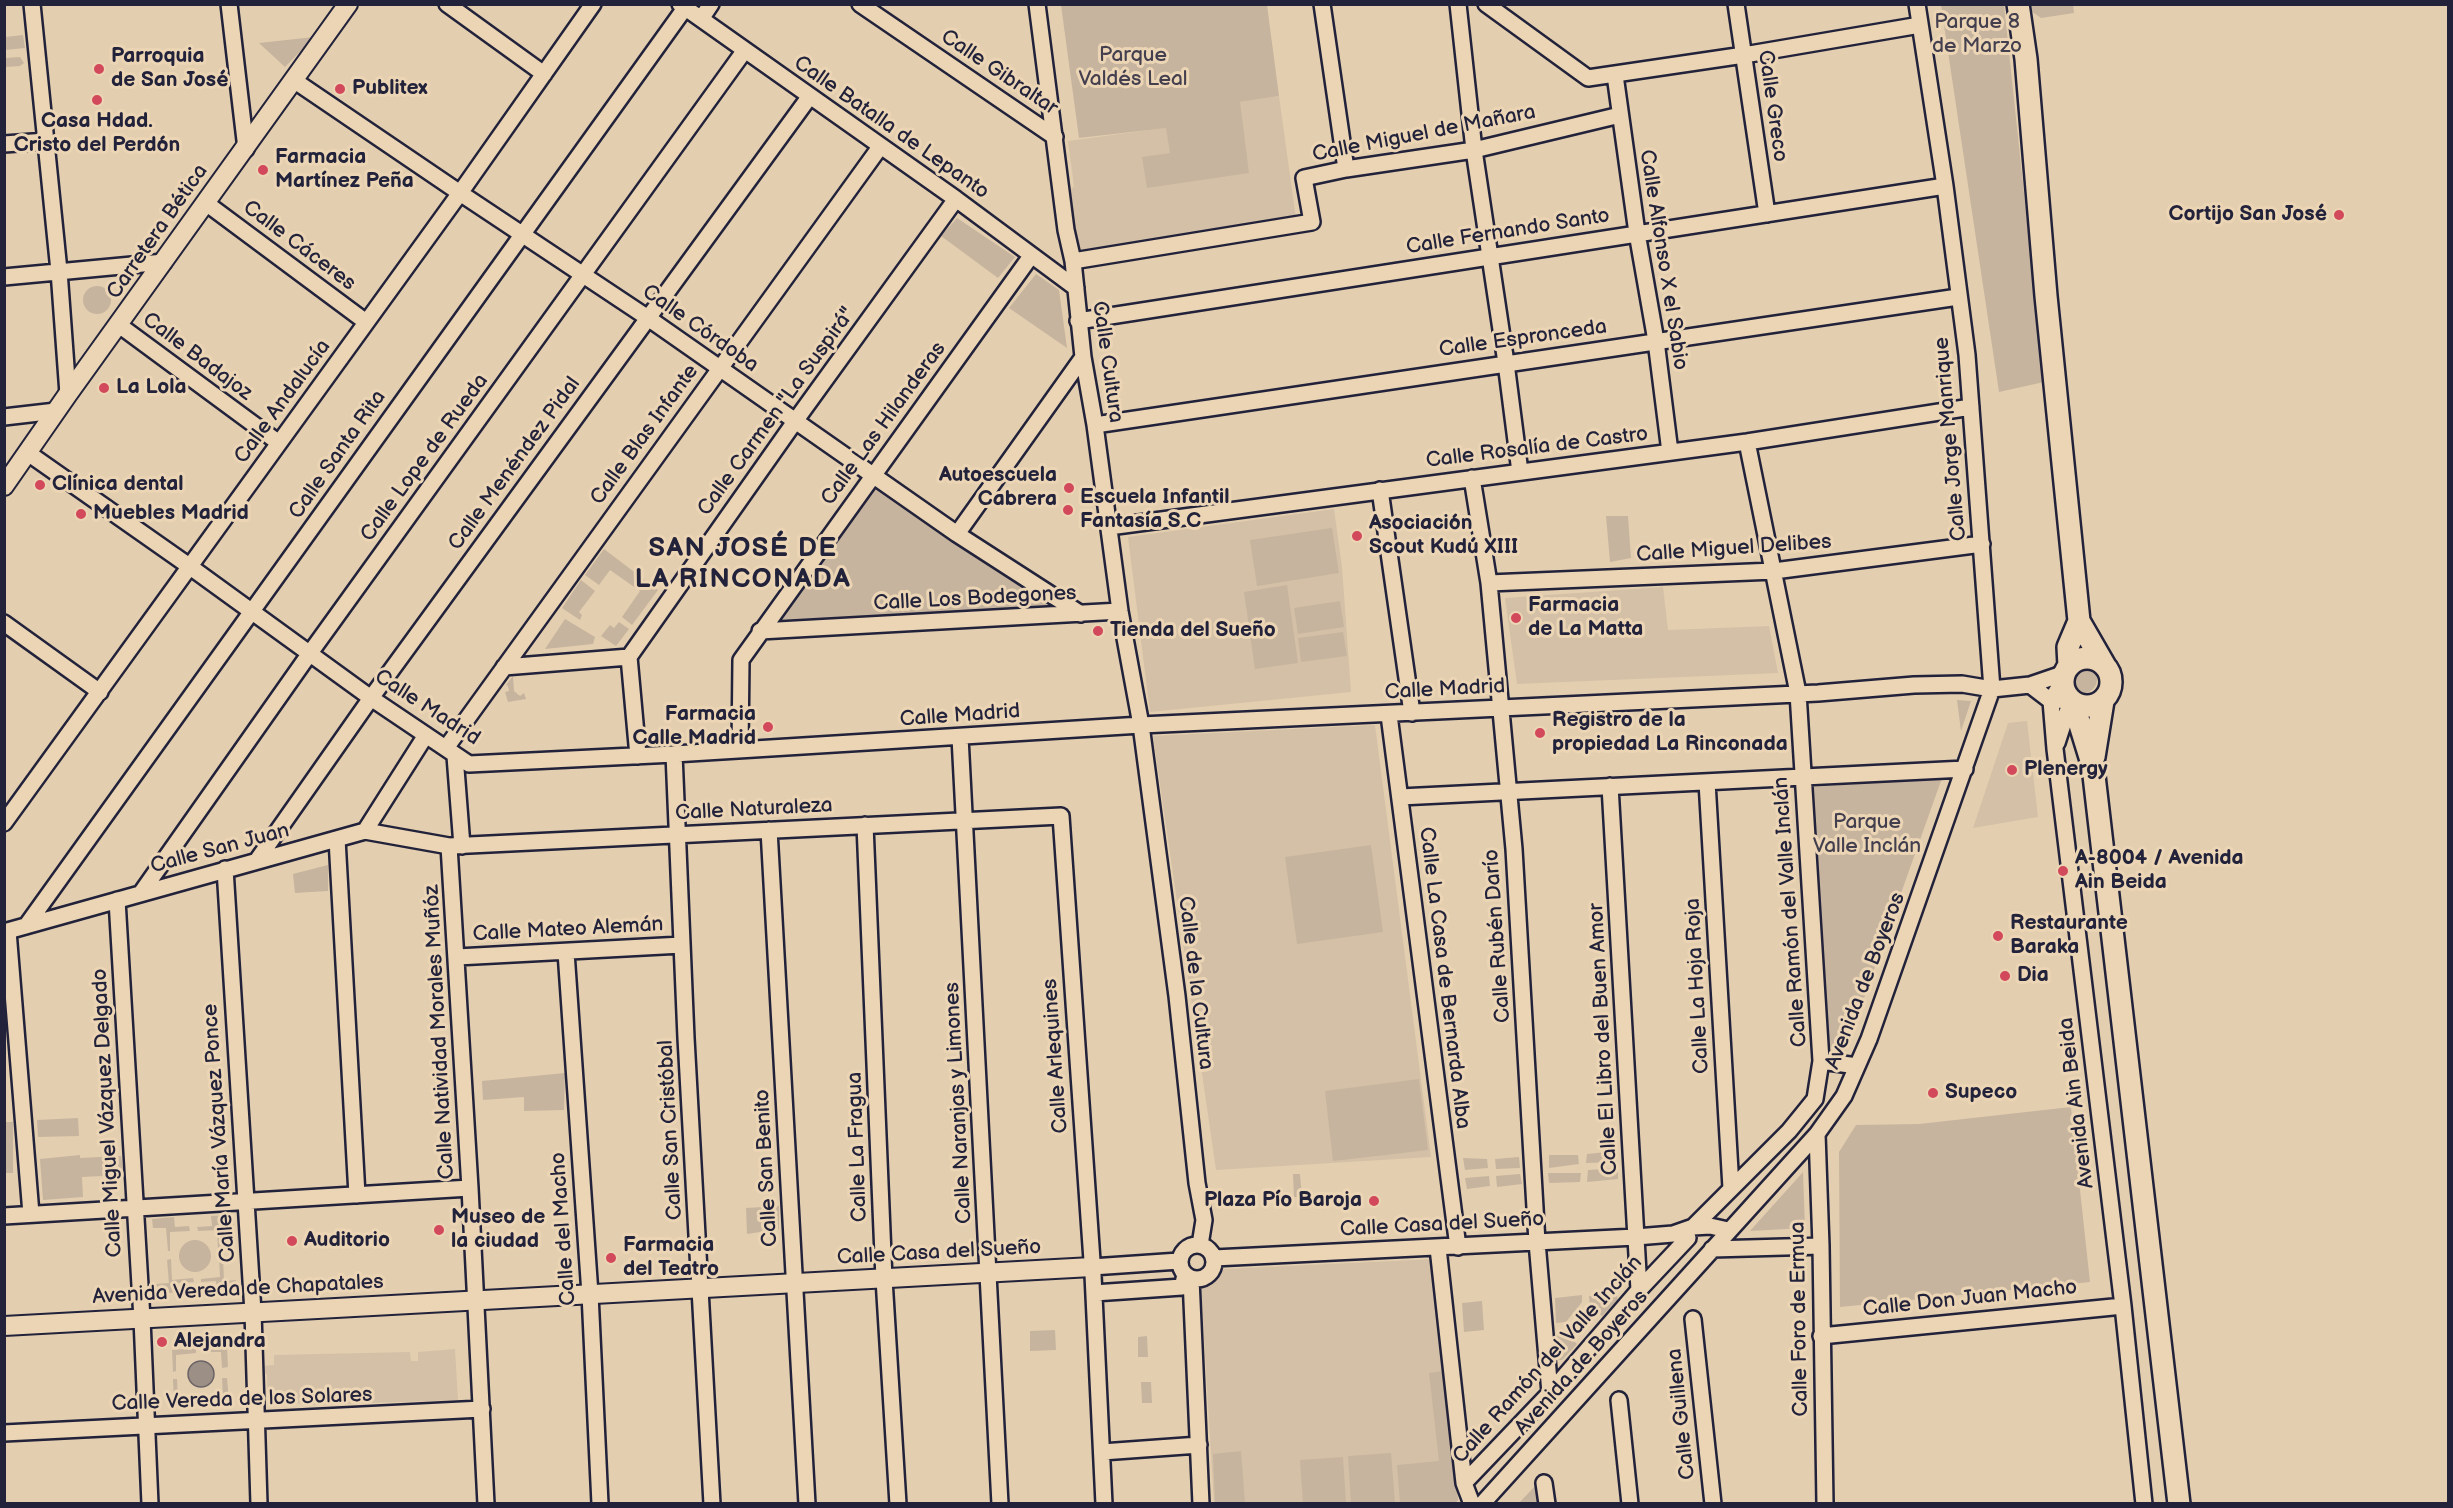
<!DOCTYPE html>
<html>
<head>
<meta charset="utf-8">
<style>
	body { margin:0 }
	#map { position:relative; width:2453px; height:1508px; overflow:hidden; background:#e3ceaf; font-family:"Balsamiq Sans",sans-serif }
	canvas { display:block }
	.frame { position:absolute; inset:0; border:6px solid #22223b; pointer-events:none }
</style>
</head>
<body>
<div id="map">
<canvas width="2453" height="1508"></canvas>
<div class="frame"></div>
</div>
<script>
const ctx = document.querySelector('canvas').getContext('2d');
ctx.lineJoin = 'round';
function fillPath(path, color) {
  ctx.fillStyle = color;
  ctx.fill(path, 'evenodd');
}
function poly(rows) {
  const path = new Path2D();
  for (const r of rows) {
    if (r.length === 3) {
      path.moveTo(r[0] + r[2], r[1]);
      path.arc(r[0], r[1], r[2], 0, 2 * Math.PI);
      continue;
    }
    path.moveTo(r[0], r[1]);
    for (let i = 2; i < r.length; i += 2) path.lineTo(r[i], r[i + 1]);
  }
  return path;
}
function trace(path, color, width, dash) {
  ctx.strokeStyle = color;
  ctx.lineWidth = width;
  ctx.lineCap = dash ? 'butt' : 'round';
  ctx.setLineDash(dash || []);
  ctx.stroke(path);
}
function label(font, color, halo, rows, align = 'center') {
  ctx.font = font + ' "Balsamiq Sans",sans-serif';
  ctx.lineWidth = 6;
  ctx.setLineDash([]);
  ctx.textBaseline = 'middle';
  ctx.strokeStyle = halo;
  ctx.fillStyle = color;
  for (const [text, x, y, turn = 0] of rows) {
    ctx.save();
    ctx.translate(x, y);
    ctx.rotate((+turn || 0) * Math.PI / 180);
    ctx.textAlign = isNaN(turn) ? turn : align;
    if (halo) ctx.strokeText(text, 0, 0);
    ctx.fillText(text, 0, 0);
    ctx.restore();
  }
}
const built = poly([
	[1279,96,1296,219,1074,251,1068,192,1074,186,1068,141,1222,120,1240,102],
	[1334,509,1342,567,1351,692,1150,712,1128,537],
	[1663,587,1668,630,1769,626,1778,673,1517,684,1505,598],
	[2027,721,2038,817,1973,828,2008,723],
	[1375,725,1431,1157,1216,1170,1153,736],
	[1434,1259,1458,1500,1455,1504,1214,1503,1201,1289,1211,1282,1224,1269],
	[455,1349,458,1400,310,1405,268,1399,267,1374,264,1373,263,1366,274,1365,274,1355,410,1352,411,1361,418,1361,418,1352]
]);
const green = poly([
	[1061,5,1267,5,1279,96,1240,102,1249,173,1147,188,1142,157,1170,153,1166,128,1079,138],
	[1941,5,2004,5,2044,382,1999,392],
	[2030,5,2073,5,2074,13,2041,18,2031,11],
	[23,35,25,48,5,50,5,37],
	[314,37,285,67,259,43],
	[20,57,24,63,20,66,5,67,5,58],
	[957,218,1015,257,998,278,941,236],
	[1036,274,1059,290,1067,348,1009,308],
	[97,300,14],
	[876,486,1048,601,1048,606,1043,610,779,624,777,621,868,489],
	[1606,516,1628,516,1631,558,1610,562],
	[1332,528,1339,573,1257,586,1250,540],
	[604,549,658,590,632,625,622,617,640,591,610,570,599,585,585,575],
	[581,580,595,591,579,612,582,615,580,620,562,608],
	[1287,585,1298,663,1255,669,1244,592],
	[1340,601,1344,627,1298,634,1294,608],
	[565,619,595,637,593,644,545,649],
	[619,622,629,629,616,646,601,636,610,625,614,628],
	[1343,632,1347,656,1301,662,1298,638],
	[2083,679,14],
	[513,676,514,691,520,696,524,693,526,699,508,702,505,692,509,691,508,686,506,685],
	[1957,700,1971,701,1961,731],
	[1942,778,1883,944,1845,1052,1828,1046,1813,787],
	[1371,845,1383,932,1297,944,1285,857],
	[328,865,328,891,295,893,293,874],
	[565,1073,564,1110,524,1111,524,1097,483,1100,482,1081],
	[1419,1079,1428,1150,1333,1161,1325,1091],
	[2071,1107,2090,1282,1840,1307,1839,1152,1856,1125,1919,1124],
	[78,1118,79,1136,38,1137,37,1120],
	[5,1122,13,1122,13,1173,5,1173],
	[1617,1151,1617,1162,1586,1163,1587,1154],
	[80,1155,80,1158,121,1156,124,1175,82,1177,83,1197,43,1200,40,1159],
	[1549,1155,1578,1155,1579,1164,1549,1168],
	[1519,1157,1520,1168,1496,1169,1495,1159],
	[1463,1158,1487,1159,1488,1168,1465,1170],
	[1618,1168,1618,1179,1587,1182,1588,1170],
	[1803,1172,1805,1228,1750,1231],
	[1548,1173,1581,1173,1580,1182,1549,1183],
	[1293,1174,1300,1174,1302,1197,1294,1197],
	[1520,1174,1522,1184,1497,1187,1496,1176],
	[1489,1176,1490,1186,1467,1189,1465,1178],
	[779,1206,779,1229,747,1234,746,1208],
	[229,1215,234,1221,234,1225,221,1226,223,1250,218,1250,217,1230,198,1231,197,1227,212,1226,211,1216],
	[174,1217,175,1227,189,1226,190,1231,170,1232,170,1251,168,1251,166,1228,153,1228,152,1219],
	[195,1256,16],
	[219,1257,223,1257,224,1281,236,1280,236,1287,232,1290,217,1291,216,1281,201,1282,201,1279,220,1277],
	[171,1259,172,1280,193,1278,194,1282,178,1283,179,1292,159,1294,157,1291,156,1284,169,1283,167,1260],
	[1582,1295,1582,1302,1566,1322,1556,1323,1555,1298],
	[1589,1296,1617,1296,1618,1300,1602,1316,1590,1306],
	[1482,1301,1484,1330,1464,1332,1462,1303],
	[1055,1330,1056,1350,1030,1351,1030,1331],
	[1557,1332,1565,1332,1577,1344,1562,1360,1558,1360],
	[1147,1336,1148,1357,1138,1357,1138,1337],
	[227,1347,228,1367,222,1368,221,1352,203,1352,203,1348],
	[196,1348,196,1353,176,1355,176,1371,173,1372,172,1350],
	[1442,1371,1458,1500,1455,1503,1400,1503,1397,1465,1439,1461,1429,1373],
	[222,1378,227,1378,229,1400,206,1402,206,1398,223,1397],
	[173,1379,177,1379,178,1399,200,1397,200,1402,174,1403],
	[1141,1382,1151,1382,1152,1403,1142,1403],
	[1241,1451,1245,1503,1215,1503,1213,1454],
	[1391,1453,1395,1503,1351,1503,1348,1456],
	[1343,1457,1346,1503,1303,1503,1300,1460],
	[1536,1485,1538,1503,1519,1503]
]);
const water = poly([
	[201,1374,13]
]);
const minor = poly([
	[32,4,59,271,68,394],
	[229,4,246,149],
	[447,4,544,74],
	[680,4,956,199,1076,288],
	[860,4,1055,137],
	[1037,4,1066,230,1073,261,1083,357,1095,425,1120,611,1141,725,1177,996,1197,1183,1204,1220,1200,1245],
	[1322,4,1346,169],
	[1458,4,1474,150,1506,363,1520,472],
	[1486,4,1588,78,1744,55,1920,25],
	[1736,4,1767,214],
	[701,19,711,4],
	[1615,75,1637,233,1656,341,1670,452],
	[295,81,460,193,648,318,957,534,1081,614],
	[4,144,47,141],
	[206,203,366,322],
	[1073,261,1312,222,1304,178,1346,169,1474,150,1620,115],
	[4,277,164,262],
	[1078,321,1945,186],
	[119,325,279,443],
	[4,417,56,411],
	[1095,425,1958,297],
	[28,453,189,566,371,698,469,764,674,754,1141,725,1818,693,1914,685,1962,684,1992,689,2030,685],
	[1472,478,1489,583,1514,849,1537,1242,1550,1393],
	[1380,490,1412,713],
	[1109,527,1747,442,1971,407],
	[957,534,1083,357],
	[1489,583,1774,571,1982,544],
	[4,623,100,692],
	[760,631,1120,611],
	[504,667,629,657],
	[2063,680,2051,701,2055,749,2123,1306,2144,1504],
	[2060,700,2051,701,2030,685,2065,673],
	[1389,715,1458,1247],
	[960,737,1000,1504],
	[2057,743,2071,700],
	[446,748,880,147],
	[740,750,741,660,1031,256],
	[674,754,686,1038,712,1504],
	[455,756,462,846],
	[638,756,629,657,796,420,956,199],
	[1707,782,1731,1188],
	[1610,786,1639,1290],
	[1400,797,1965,769],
	[4,823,460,193,593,4],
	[865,825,884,1279,898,1504],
	[769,830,807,1504],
	[365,831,426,735],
	[337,839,357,1195],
	[449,846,470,1188,486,1504],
	[258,859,371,698,810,96],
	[225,869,253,1312,259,1504],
	[141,893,310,653,745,50],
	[117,900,142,1319,150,1504],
	[26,926,685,8],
	[8,931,31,1214],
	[4,932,365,831,449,846,1061,816,1093,1275,1104,1504],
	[566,952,590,1294,600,1504],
	[457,957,682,945],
	[1821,1061,1857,1066],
	[1817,1134,1821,1246,1825,1504],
	[4,1216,470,1188],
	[1693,1227,1789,1131,1815,1099,1821,1061,1798,693,1747,442],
	[1197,1262,17],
	[1438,1248,1464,1483,1472,1504],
	[1712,1249,1821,1246],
	[1214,1258,1636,1237,1673,1234,1693,1227,1710,1226,1728,1230],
	[1092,1267,1179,1261],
	[1191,1279,1201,1504],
	[1094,1293,1182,1287,1185,1275],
	[1693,1319,1713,1504],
	[1821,1336,2123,1306],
	[1619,1400,1630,1504],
	[4,1433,482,1409],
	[1102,1452,1199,1445],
	[1464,1483,1550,1393,1639,1290,1688,1238],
	[1544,1483,1547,1504],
	[1482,1504,1817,1134,1844,1096,1869,1039,1992,689,1967,355,1945,186,1917,4]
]);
const tertiary = poly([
	[4,486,68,394,348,4],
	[4,1326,1092,1267]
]);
const secondary = poly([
	[2018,4,2026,59,2046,296,2079,621,2105,666],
	[2087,682,24],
	[2069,666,2068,647,2079,621],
	[2073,702,2093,767,2179,1504],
	[2094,757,2103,701]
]);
const markers = [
	[99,69,6,"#d1495b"],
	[340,89,6,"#d1495b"],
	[97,100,6,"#d1495b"],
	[263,170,6,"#d1495b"],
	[2339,215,6,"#d1495b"],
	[104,388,6,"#d1495b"],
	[40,485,6,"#d1495b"],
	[1069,488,6,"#d1495b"],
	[1068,510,6,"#d1495b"],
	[81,514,6,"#d1495b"],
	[1357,536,6,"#d1495b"],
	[1516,618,6,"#d1495b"],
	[1098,631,6,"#d1495b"],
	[768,727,6,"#d1495b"],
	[1540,733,6,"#d1495b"],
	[2012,770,6,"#d1495b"],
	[2063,871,6,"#d1495b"],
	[1998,936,6,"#d1495b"],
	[2005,976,6,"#d1495b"],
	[1933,1093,6,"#d1495b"],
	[1374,1201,6,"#d1495b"],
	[439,1230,6,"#d1495b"],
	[292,1241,6,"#d1495b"],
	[611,1258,6,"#d1495b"],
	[162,1342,6,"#d1495b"]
];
const parkNames = [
	["Parque 8",1977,23],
	["de Marzo",1977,47],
	["Parque",1133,56],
	["Valdés Leal",1133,80],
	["Parque",1867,823],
	["Valle Inclán",1867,847]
];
const poiNames = [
	["Parroquia",111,57],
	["de San José",111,81],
	["Publitex",352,89],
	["Casa Hdad.",97,122,"center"],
	["Cristo del Perdón",97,146,"center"],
	["Farmacia",275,158],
	["Martínez Peña",275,182],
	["Cortijo San José",2327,215,"right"],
	["La Lola",116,388],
	["Autoescuela",1057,476,"right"],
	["Cabrera",1057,500,"right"],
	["Clínica dental",52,485],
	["Escuela Infantil",1080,498],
	["Fantasía S C",1080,522],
	["Muebles Madrid",93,514],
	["Asociación",1369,524],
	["Scout Kudú XIII",1369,548],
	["Farmacia",1528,606],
	["de La Matta",1528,630],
	["Tienda del Sueño",1110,631],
	["Farmacia",756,715,"right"],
	["Calle Madrid",756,739,"right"],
	["Registro de la",1552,721],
	["propiedad La Rinconada",1552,745],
	["Plenergy",2024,770],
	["A-8004 / Avenida",2075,859],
	["Ain Beida",2075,883],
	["Restaurante",2010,924],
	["Baraka",2010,948],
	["Dia",2017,976],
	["Supeco",1945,1093],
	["Plaza Pío Baroja",1362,1201,"right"],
	["Museo de",451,1218],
	["la ciudad",451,1242],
	["Auditorio",304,1241],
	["Farmacia",623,1246],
	["del Teatro",623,1270],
	["Alejandra",174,1342]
];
const streetNames = [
	["Calle Gibraltar",999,73,34],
	["Calle Greco",1772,106,82],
	["Calle Batalla de Lepanto",891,128,35],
	["Calle Miguel de Mañara",1424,134,-11],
	["Carretera Bética",158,232,-55],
	["Calle Fernando Santo",1508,232,-9],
	["Calle Cáceres",299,246,37],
	["Calle Alfonso X el Sabio",1663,260,81],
	["Calle Córdoba",700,329,35],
	["Calle Espronceda",1523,339,-8],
	["Calle Badajoz",197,357,37],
	["Calle Cultura",1107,362,82],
	["Calle Andalucía",283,402,-54],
	["Calle Carmen \"La Suspirá\"",777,412,-54],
	["Calle Las Hilanderas",884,424,-54],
	["Calle Blas Infante",645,435,-54],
	["Calle Jorge Manrique",1951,439,-95],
	["Calle Rosalía de Castro",1537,448,-7],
	["Calle Santa Rita",338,455,-55],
	["Calle Lope de Rueda",425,458,-54],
	["Calle Menéndez Pidal",515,464,-54],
	["Calle Miguel Delibes",1734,549,-4],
	["Calle Los Bodegones",975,599,-3],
	["Calle Madrid",1445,690,-3],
	["Calle Madrid",427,708,33],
	["Calle Madrid",960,716,-4],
	["Calle Naturaleza",754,810,-3],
	["Calle San Juan",220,849,-15],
	["Calle Ramón del Valle Inclán",1791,912,-94],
	["Calle Mateo Alemán",568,930,-3],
	["Calle Rubén Darío",1498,936,-94],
	["Calle La Casa de Bernarda Alba",1444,978,83],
	["Avenida de Boyeros",1866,981,-69],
	["Calle de la Cultura",1195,983,83],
	["Calle La Hoja Roja",1698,986,-93],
	["Calle Natividad Morales Muñóz",440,1032,-93],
	["Calle El Libro del Buen Amor",1604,1039,-93],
	["Calle Arlequines",1056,1056,-94],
	["Calle Naranjas y Limones",959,1103,-93],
	["Avenida Ain Beida",2077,1103,-97],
	["Calle Miguel Vázquez Delgado",108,1113,-93],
	["Calle San Cristóbal",671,1130,-93],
	["Calle María Vázquez Ponce",220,1133,-94],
	["Calle La Fragua",858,1147,-92],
	["Calle San Benito",767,1168,-93],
	["Calle Casa del Sueño",1442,1225,-3],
	["Calle del Macho",564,1229,-94],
	["Calle Casa del Sueño",939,1253,-3],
	["Avenida Vereda de Chapatales",238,1290,-3],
	["Calle Don Juan Macho",1970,1299,-6],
	["Calle Foro de Ermua",1800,1319,-91],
	["Calle Ramón del Valle Inclán",1548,1360,-48],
	["Avenida de Boyeros",1582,1363,-48],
	["Calle Vereda de los Solares",242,1400,-2],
	["Calle Guillena",1682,1414,-96]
];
const districtNames = [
	["SAN JOSÉ DE",743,549],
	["LA RINCONADA",743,580]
];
fillPath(built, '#d4c0a6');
fillPath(green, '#c7b49e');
fillPath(water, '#9c8f85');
trace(water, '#6b6367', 1.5);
trace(minor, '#22223b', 20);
trace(tertiary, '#22223b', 22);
trace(secondary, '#22223b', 26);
trace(minor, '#ebd5b4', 15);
trace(tertiary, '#ebd5b4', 18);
trace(secondary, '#ebd5b4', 21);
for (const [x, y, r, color] of markers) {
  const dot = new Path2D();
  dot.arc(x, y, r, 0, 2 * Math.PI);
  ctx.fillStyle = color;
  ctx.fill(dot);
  trace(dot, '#ebd5b4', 2);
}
label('21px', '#433f4f', '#ebd5b4', parkNames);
label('bold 21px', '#22223b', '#ebd5b4', poiNames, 'left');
label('21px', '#22223b', '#ebd5b4', streetNames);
ctx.letterSpacing = '1.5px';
label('bold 27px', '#22223b', '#ebd5b4', districtNames);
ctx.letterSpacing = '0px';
</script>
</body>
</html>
